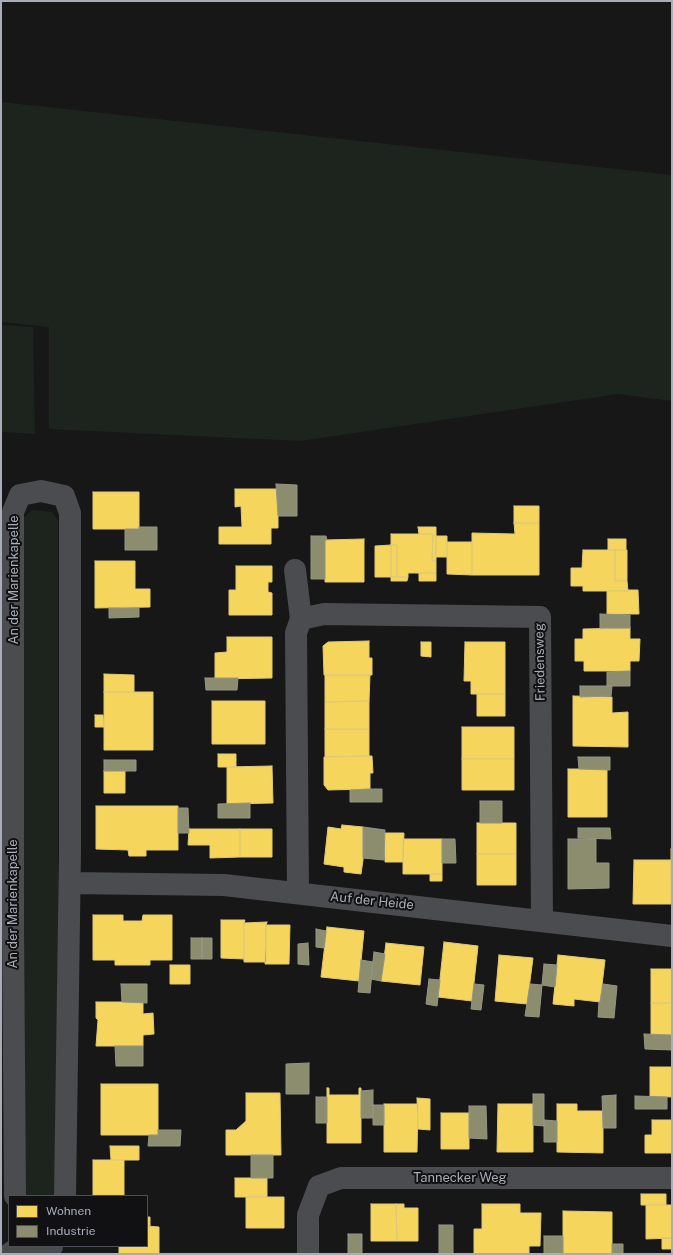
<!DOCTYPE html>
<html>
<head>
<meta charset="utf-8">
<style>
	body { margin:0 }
	#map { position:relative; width:673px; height:1255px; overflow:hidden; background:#171717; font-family:"Public Sans",sans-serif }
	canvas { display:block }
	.frame { position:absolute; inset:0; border:2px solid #a8adb8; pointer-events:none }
	.legend { position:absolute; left:8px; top:1195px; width:140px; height:52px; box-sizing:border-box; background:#111113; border:1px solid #4d4f55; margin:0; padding:5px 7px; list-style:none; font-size:12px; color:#a8adb8 }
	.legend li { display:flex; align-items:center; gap:8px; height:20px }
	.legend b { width:20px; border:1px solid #4d4f55 }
</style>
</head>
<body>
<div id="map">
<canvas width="673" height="1255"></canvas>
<div class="frame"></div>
<ul class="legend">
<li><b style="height:11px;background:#f6d55c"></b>Wohnen</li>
<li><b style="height:11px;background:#8c8c6e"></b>Industrie</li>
</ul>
</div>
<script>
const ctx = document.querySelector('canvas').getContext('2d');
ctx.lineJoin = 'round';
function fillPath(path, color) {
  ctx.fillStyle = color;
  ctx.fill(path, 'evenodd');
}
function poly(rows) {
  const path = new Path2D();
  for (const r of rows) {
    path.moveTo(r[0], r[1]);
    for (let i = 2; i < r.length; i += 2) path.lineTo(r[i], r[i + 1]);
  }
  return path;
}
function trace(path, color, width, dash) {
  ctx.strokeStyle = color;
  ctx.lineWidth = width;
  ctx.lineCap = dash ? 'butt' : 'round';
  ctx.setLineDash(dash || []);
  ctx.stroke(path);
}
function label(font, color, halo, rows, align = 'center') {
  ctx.font = font + ' "Public Sans",sans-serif';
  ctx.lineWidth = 4;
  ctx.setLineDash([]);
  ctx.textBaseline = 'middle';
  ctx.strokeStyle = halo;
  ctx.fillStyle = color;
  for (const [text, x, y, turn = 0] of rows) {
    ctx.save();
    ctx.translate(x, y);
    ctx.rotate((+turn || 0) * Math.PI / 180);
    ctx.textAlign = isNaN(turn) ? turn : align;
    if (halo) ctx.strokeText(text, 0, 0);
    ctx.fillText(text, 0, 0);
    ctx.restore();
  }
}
const green = poly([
	[1,102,672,175,672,401,618,394,300,441,49,429,49,327,1,322],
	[1,325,33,327,35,434,1,432],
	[32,510,52,512,58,521,58,1196,23,1196,23,519]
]);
const homes = poly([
	[235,489,278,489,278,528,271,528,271,544,219,544,219,527,242,527,241,506,235,507,235,489],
	[93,492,139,492,139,529,93,529,93,492],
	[514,506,539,506,539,523,514,523,514,506],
	[514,523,539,523,539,575,472,575,472,533,515,534,514,523],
	[418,527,436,527,436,561,432,561,433,534,419,534,418,527],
	[391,534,433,534,432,561,436,561,436,573,408,573,408,577,397,577,397,545,391,545,391,534],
	[436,536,447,536,447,557,436,557,436,536],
	[364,539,364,582,325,582,325,540,364,539],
	[608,539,626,539,626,550,608,550,608,539],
	[447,542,472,542,472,575,447,574,447,542],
	[391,545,391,577,375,577,375,546,391,545],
	[391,545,397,545,397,577,391,577,391,545],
	[583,550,615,550,615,581,627,581,628,591,583,591,583,586,571,586,571,568,582,568,583,550],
	[615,550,627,550,627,581,615,581,615,550],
	[95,561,135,561,135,589,150,589,150,607,95,608,95,561],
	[236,566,272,566,272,582,268,582,268,592,272,593,272,615,229,615,229,590,236,590,236,566],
	[419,573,436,573,436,581,419,581,419,573],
	[391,577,408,577,407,581,391,581,391,577],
	[628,590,638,590,639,614,607,614,607,591,628,591,628,590],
	[630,628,630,639,640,639,639,661,630,661,630,671,584,671,584,661,575,661,575,639,583,639,583,629,630,628],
	[227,637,272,637,272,678,215,679,215,653,227,652,227,637],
	[369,641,369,658,372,658,372,675,324,675,323,646,328,642,369,641],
	[421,642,431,642,431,657,421,656,421,642],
	[465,642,505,642,505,694,471,694,471,681,464,681,465,642],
	[104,674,134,675,134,692,104,692,104,674],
	[325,675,370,675,369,701,325,702,325,675],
	[104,692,153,692,153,750,104,750,104,692],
	[477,694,505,694,505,716,477,716,477,694],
	[573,696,612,697,612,713,628,712,628,747,573,746,573,696],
	[212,701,265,701,265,744,212,744,212,701],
	[369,701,369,729,325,729,325,702,369,701],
	[95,715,103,715,104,727,95,727,95,715],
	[462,727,514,727,514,759,462,759,462,727],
	[325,729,369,729,369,756,325,757,325,729],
	[218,754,236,754,236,767,218,767,218,754],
	[369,756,372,756,373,773,370,773,370,789,328,790,324,785,324,757,369,756],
	[462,759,514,759,514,790,462,790,462,759],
	[272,766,273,803,227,804,227,767,272,766],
	[568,769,607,769,607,817,568,817,568,769],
	[104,771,125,771,125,793,104,793,104,771],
	[96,806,178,806,178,850,146,850,146,856,129,856,128,850,96,849,96,806],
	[477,823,516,823,516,854,477,854,477,823],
	[342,825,363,827,363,860,361,874,344,872,344,867,324,864,328,827,341,829,342,825],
	[189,829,240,829,240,857,210,858,210,845,188,845,189,829],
	[240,829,272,829,272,857,240,857,240,829],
	[384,833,404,833,403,862,385,862,384,833],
	[403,839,442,839,442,874,403,874,403,839],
	[671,849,672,849,672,881,671,881,671,849],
	[477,854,516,854,516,885,477,885,477,854],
	[634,860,671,860,671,904,633,904,634,860],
	[430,874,442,874,442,881,430,881,430,874],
	[93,915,123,915,123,921,142,921,143,915,172,915,172,960,150,960,150,965,115,965,115,960,93,960,93,915],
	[221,920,245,920,244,923,244,959,221,958,221,920],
	[267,922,266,925,266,962,244,962,244,923,267,922],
	[266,925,290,925,289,964,265,964,266,925],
	[327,927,364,931,359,981,321,977,327,927],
	[444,942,478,946,472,1001,438,997,444,942],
	[386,943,424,947,420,985,381,981,386,943],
	[499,955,533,958,527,1004,495,1001,499,955],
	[558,955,605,960,600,1002,574,999,574,1006,553,1004,558,955],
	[170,965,190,965,190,984,170,984,170,965],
	[651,969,672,969,672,1003,651,1003,651,969],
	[96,1002,143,1002,143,1014,153,1013,154,1034,143,1035,143,1046,96,1046,98,1020,96,1018,96,1002],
	[651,1003,672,1003,672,1035,651,1035,651,1003],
	[650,1067,672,1067,672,1097,650,1096,650,1067],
	[101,1084,158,1084,158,1135,101,1135,101,1084],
	[327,1088,329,1088,329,1095,359,1095,359,1088,361,1088,361,1143,327,1143,327,1088],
	[246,1093,280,1093,281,1155,226,1155,226,1130,236,1130,246,1121,246,1093],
	[417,1098,430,1099,430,1130,418,1129,417,1098],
	[384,1104,418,1104,417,1152,384,1152,384,1104],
	[498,1104,533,1104,533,1152,497,1152,498,1104],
	[557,1104,577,1104,577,1111,603,1111,603,1153,557,1152,557,1104],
	[441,1113,469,1113,469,1149,441,1149,441,1113],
	[652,1120,672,1120,672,1153,645,1153,645,1135,652,1135,652,1120],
	[110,1146,139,1146,139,1160,111,1160,110,1146],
	[93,1160,124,1160,124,1195,93,1195,93,1160],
	[235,1178,267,1178,267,1197,235,1197,235,1178],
	[641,1194,666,1194,666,1205,641,1205,641,1194],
	[246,1197,284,1197,284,1228,246,1228,246,1197],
	[371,1204,396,1204,397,1241,371,1241,371,1204],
	[396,1204,404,1204,404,1208,418,1208,418,1241,397,1241,396,1204],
	[482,1204,520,1204,520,1213,541,1213,540,1246,529,1246,529,1254,474,1254,474,1229,482,1229,482,1204],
	[646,1205,672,1205,672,1238,646,1239,646,1205],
	[563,1211,612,1212,612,1254,563,1254,563,1211],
	[147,1217,150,1217,150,1226,147,1226,147,1217],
	[147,1226,159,1227,159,1254,119,1254,119,1246,147,1246,147,1226],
	[662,1238,672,1238,672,1249,662,1249,662,1238]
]);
const industry = poly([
	[276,484,297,485,297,516,278,516,276,484],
	[139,527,157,527,157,550,125,550,125,529,139,529,139,527],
	[311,536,326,536,327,540,325,540,325,579,311,579,311,536],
	[109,608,139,608,139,617,109,618,109,608],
	[600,614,630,615,630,628,600,628,600,614],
	[630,671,630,686,607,686,607,672,630,671],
	[205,678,238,678,237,690,206,690,205,678],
	[580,686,612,686,611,696,580,697,580,686],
	[578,757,610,757,610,770,579,769,578,757],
	[104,760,136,760,136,771,104,771,104,760],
	[370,789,382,789,382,802,350,802,350,790,370,789],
	[480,801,502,801,502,823,480,823,480,801],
	[250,803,250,818,218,818,218,804,250,803],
	[178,808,188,808,189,833,178,833,178,808],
	[363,827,385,830,384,860,363,858,363,827],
	[578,828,610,828,611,839,578,838,578,828],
	[442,839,455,839,456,863,442,863,442,839],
	[568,839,596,839,596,863,609,863,609,888,568,889,568,839],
	[316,929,326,931,324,948,316,947,316,929],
	[191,938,202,938,202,959,191,959,191,938],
	[202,938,212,938,212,959,202,959,202,938],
	[308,943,309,965,298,964,298,944,308,943],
	[374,952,385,954,381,981,371,979,374,952],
	[361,960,373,962,370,993,358,992,361,960],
	[544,964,557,965,555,987,542,985,544,964],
	[429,979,440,980,437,1006,426,1004,429,979],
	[121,984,147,984,147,1003,122,1002,121,984],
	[474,984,484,985,481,1010,471,1009,474,984],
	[530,984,542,985,539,1017,525,1016,530,984],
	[603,984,617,986,614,1018,598,1017,599,1002,600,1002,603,984],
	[644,1034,672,1035,672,1050,645,1049,644,1034],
	[115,1046,143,1046,143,1066,116,1066,115,1046],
	[309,1063,309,1094,286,1094,286,1064,309,1063],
	[373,1090,373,1118,361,1118,361,1091,373,1090],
	[533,1094,544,1094,544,1126,533,1125,533,1094],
	[616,1095,616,1128,603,1128,602,1096,616,1095],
	[635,1096,667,1097,667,1109,635,1109,635,1096],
	[316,1097,327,1097,327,1123,316,1123,316,1097],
	[373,1105,384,1105,384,1125,373,1125,373,1105],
	[469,1106,486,1106,487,1139,469,1138,469,1106],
	[544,1120,557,1121,557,1142,544,1142,544,1120],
	[158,1130,181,1130,180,1146,148,1146,149,1135,158,1135,158,1130],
	[251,1155,273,1155,273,1178,251,1178,251,1155],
	[439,1225,453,1225,453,1254,439,1254,439,1225],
	[348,1234,362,1234,362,1254,348,1254,348,1234],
	[544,1236,563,1236,563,1254,544,1254,544,1236],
	[612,1244,623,1244,623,1254,612,1254,612,1244]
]);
const street = poly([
	[295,570,301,619],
	[70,883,224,885,672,936],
	[298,893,296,633,301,619,324,614,540,617,542,921],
	[15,1196,13,928,13,512,20,495,41,491,64,496,70,513,70,851,65,1196],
	[9,1254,16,1249,52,1247,52,1246],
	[308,1254,308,1215,319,1186,341,1178,672,1178]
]);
const streetNames = [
	["An der Marienkapelle",14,580,-90],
	["Friedensweg",540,662,-91],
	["Auf der Heide",372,901,6],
	["An der Marienkapelle",13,904,-90],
	["Tannecker Weg",460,1178]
];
fillPath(green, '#1d241e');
fillPath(homes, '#f6d55c');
trace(homes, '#dfc978', 1);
fillPath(industry, '#8c8c6e');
trace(industry, '#949684', 1);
trace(street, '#4b4c50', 22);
label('13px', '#a8adb8', '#111113', streetNames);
</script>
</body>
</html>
